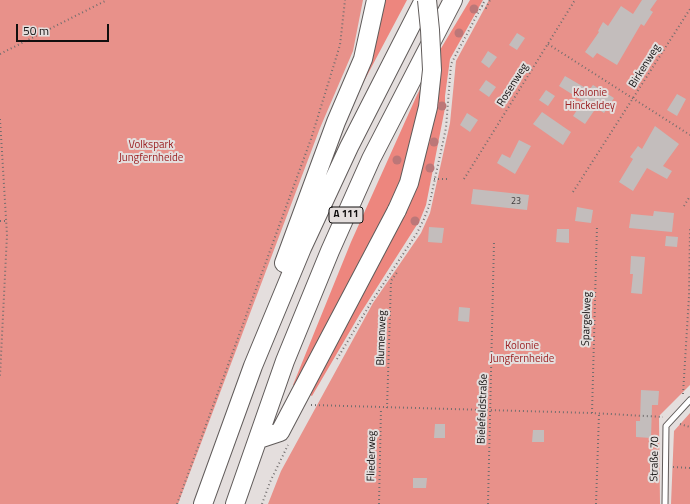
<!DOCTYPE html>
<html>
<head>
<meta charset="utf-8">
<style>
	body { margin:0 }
	#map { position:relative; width:690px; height:504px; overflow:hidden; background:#e4dedd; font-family:"Titillium Web",sans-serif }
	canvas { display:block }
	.scale { position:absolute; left:16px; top:24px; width:93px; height:18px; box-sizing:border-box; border:2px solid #110f0f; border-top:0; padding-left:5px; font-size:12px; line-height:14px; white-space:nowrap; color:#110f0f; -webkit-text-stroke:3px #e4dedd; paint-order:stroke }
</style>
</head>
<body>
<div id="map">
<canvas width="690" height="504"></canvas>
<div class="scale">50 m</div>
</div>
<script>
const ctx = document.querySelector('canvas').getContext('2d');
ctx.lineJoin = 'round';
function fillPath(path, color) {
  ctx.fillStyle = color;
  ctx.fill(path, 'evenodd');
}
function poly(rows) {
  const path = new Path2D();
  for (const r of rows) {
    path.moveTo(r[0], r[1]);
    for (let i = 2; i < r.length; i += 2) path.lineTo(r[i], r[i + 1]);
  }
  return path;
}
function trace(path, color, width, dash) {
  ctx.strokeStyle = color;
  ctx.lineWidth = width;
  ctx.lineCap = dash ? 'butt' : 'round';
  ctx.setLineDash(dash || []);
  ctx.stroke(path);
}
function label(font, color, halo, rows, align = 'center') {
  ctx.font = font + ' "Titillium Web",sans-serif';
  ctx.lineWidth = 4;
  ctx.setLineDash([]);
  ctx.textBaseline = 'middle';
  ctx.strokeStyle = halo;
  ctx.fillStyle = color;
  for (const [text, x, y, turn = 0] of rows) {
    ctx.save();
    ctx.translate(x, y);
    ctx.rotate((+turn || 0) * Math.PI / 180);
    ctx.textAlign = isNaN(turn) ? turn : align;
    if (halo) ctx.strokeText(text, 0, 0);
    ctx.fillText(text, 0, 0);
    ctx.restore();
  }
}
const green = poly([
	[0,0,363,0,353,51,320,128,178,504,0,504],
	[489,0,690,0,690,385,659,416,660,504,268,504,281,471,373,303,421,233,430,213,450,123,456,61],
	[690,413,690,504,671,504,674,431]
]);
const forest = poly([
	[382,0,407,0,353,102],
	[470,0,483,0,450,59,445,96,445,108,426,205,420,220,360,314,312,396,293,385,351,242,417,95,440,50]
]);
const building = poly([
	[642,0,657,0,650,10,653,12,644,26,641,24,617,65,597,53,593,58,585,52,599,32,598,31,603,22,608,26,621,6,633,14],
	[517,33,525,38,517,50,509,45],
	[488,51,497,57,489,68,481,62],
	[565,76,589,90,593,85,614,98,604,113,596,108,585,124,573,116,583,101,559,86],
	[486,80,496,87,489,97,479,90],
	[546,90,555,96,548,106,539,100],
	[677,94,686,99,677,116,667,110],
	[542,112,571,132,563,145,533,124],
	[467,113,478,120,470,132,460,125],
	[655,126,679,144,663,166,672,171,667,179,647,168,633,191,619,182,633,159,630,157,638,146,642,149],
	[519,140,531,146,515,174,497,163,502,154,510,158],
	[473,189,529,195,527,210,471,204],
	[577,207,593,210,591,223,575,221],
	[654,211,674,213,672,232,629,228,631,214,653,216],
	[429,227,444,228,442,243,428,242],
	[557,229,569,229,569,243,556,242],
	[666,236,678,237,677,247,665,246],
	[631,256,645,257,642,294,631,293,633,274,630,274],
	[459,307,470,308,469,322,458,321],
	[641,390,659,391,658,405,652,405,651,438,636,437,636,421,640,421],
	[435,424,445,424,445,438,434,438],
	[533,430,544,430,544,442,532,442],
	[413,478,427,478,426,488,413,488]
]);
const path = poly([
	[482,6,486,8,490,0],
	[548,44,690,135],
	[0,54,107,0],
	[0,119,7,235,0,376],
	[434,179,449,179],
	[464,179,575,0],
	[573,192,690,9],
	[684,206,690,196],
	[0,221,6,221],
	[337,359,372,301,417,233,424,219,429,206,446,128,451,64,485,0],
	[683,394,689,296,690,229],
	[311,405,592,413,663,417],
	[387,408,391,281,398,271],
	[592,413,597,226],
	[680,424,690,427],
	[673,467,690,468],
	[177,504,311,139,340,45,345,0],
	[262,504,270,482,288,445],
	[379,504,381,408],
	[488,504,494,242],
	[596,504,599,414]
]);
const lane = poly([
	[665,504,666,426,690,400]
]);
const highway = poly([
	[284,263,336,122,363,59,376,0],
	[259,439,280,432,397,210],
	[203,504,253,366,302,248,349,147,424,0],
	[235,504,285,361,330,251,371,159,453,0]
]);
const highwayBridge = poly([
	[397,210,409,183,428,107,432,70,430,30,427,0]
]);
const trees = [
	[474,9],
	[459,33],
	[442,106],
	[434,142],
	[397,160],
	[430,168],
	[415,221]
];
const numberNames = [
	["23",516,202]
];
const shields = [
	[346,215,34]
];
const shieldNames = [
	["A 111",346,215]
];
const streetNames = [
	["Birkenweg",645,66,-58],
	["Rosenweg",513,85,-58],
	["Spargelweg",587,319,-88],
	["Blumenweg",382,338,-88],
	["Bielefeldstraße",483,409,-88],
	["Fliederweg",372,456,-89],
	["Straße 70",655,459,-89]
];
const parkNames = [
	["Kolonie",590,93],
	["Hinckeldey",590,106],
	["Volkspark",151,145],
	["Jungfernheide",151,158],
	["Kolonie",522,346],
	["Jungfernheide",522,359]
];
fillPath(green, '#e8918a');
fillPath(forest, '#ed867e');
fillPath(building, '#c3bdbc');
trace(lane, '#605b5a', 7);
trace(highway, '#605b5a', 20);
trace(path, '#726e6e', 2, [1, 3]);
trace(lane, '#fff', 5);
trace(highway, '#fff', 18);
trace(highwayBridge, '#605b5a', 20, []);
trace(highwayBridge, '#fff', 18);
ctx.fillStyle = '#bc7778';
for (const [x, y] of trees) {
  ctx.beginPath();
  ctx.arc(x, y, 4.5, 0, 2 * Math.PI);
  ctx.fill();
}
label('9px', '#3e3a3a', null, numberNames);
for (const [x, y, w] of shields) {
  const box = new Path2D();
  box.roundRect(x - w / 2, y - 8, w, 16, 3);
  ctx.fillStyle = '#e4dedd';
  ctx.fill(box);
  trace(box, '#110f0f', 1);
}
label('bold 10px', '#110f0f', null, shieldNames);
label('11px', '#110f0f', '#e4dedd', streetNames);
label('11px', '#9c2325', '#e4dedd', parkNames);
</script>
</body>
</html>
